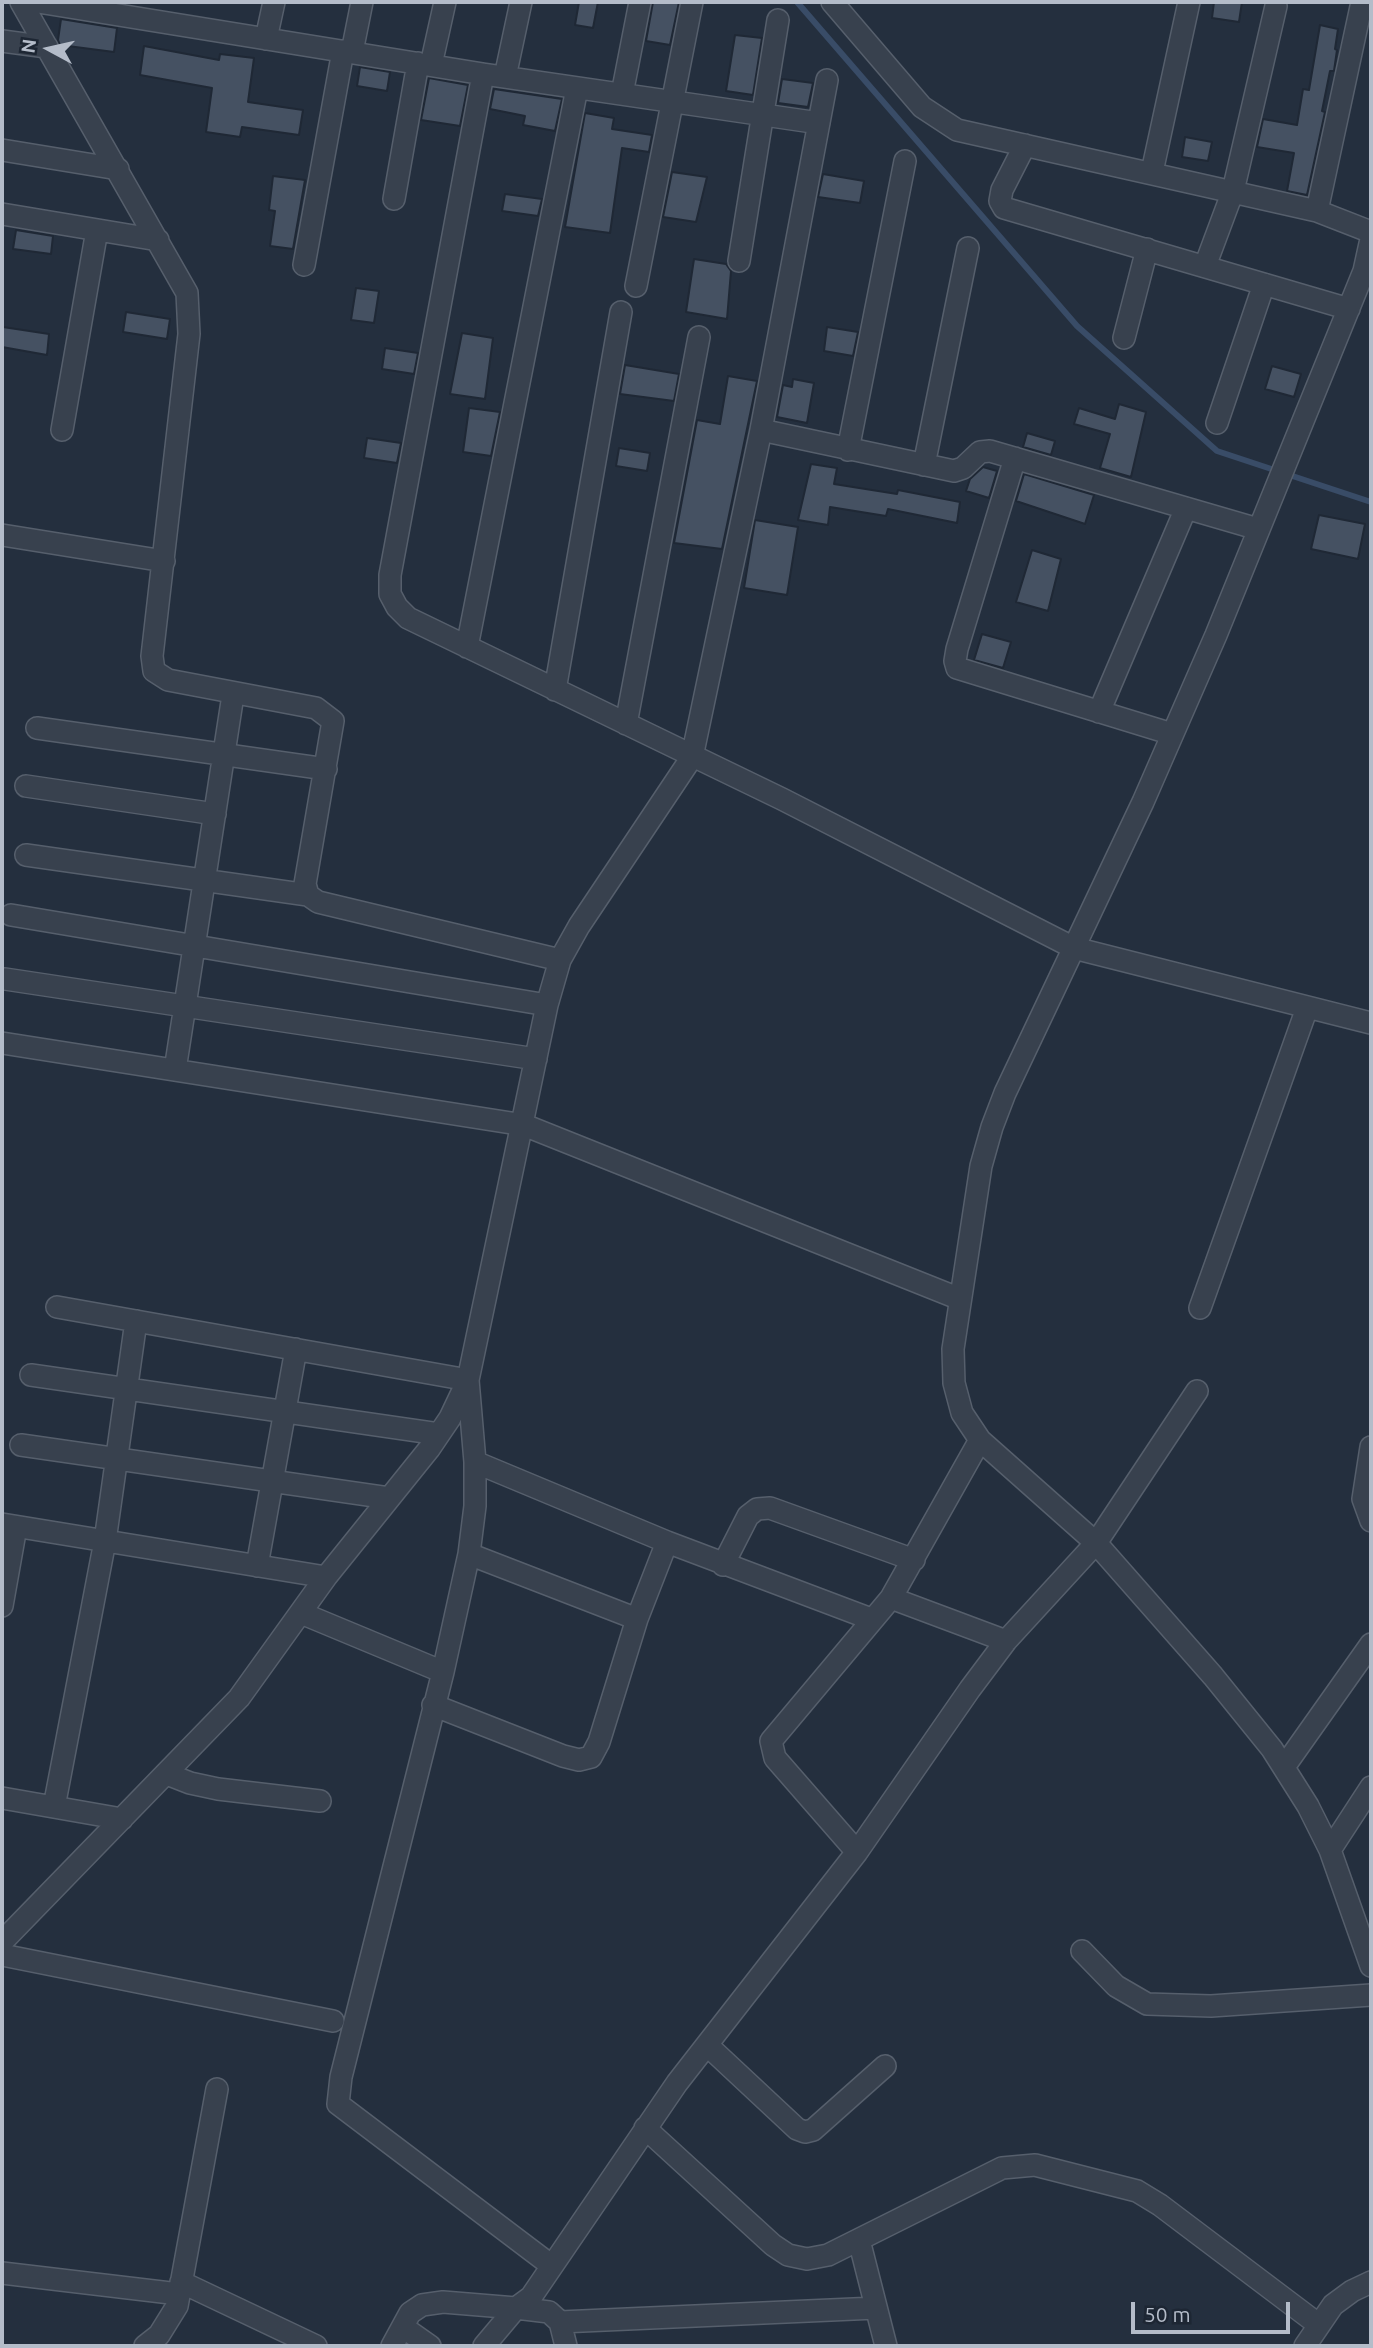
<!DOCTYPE html>
<html>
<head>
<meta charset="utf-8">
<style>
	body { margin:0 }
	#map { position:relative; width:1373px; height:2348px; overflow:hidden; background:#242f3e; font-family:Ubuntu,sans-serif }
	canvas { display:block }
	.frame { position:absolute; inset:0; border:4px solid #b4bcc9; pointer-events:none }
	.north { position:absolute; left:14px; top:14px; width:70px; height:70px; -webkit-text-stroke:5px #1d2633; paint-order:stroke; rotate:278deg; font-size:19px; font-weight:700; line-height:28px; text-align:center; color:#b4bcc9 }
	.north::after { content:''; display:block; margin:auto; width:24px; height:32px; background:#b4bcc9; clip-path:polygon(50% 0,100% 100%,50% 72%,0 100%) }
	.scale { position:absolute; left:1131px; top:2302px; width:159px; height:32px; box-sizing:border-box; border:4px solid #b4bcc9; border-top:0; padding-left:9px; font-size:21px; line-height:24px; white-space:nowrap; color:#b4bcc9; -webkit-text-stroke:5px #1d2633; paint-order:stroke }
</style>
</head>
<body>
<div id="map">
<canvas width="1373" height="2348"></canvas>
<div class="frame"></div>
<div class="north">N</div>
<div class="scale">50 m</div>
</div>
<script>
const ctx = document.querySelector('canvas').getContext('2d');
ctx.lineJoin = 'round';
function poly(rows) {
  const path = new Path2D();
  for (const r of rows) {
    path.moveTo(r[0], r[1]);
    for (let i = 2; i < r.length; i += 2) path.lineTo(r[i], r[i + 1]);
  }
  return path;
}
function trace(path, color, width, dash) {
  ctx.strokeStyle = color;
  ctx.lineWidth = width;
  ctx.lineCap = dash ? 'butt' : 'round';
  ctx.setLineDash(dash || []);
  ctx.stroke(path);
}
function fillPath(path, color) {
  ctx.fillStyle = color;
  ctx.fill(path, 'evenodd');
}
const stream = poly([
	[797,2,1077,326,1217,451,1371,502]
]);
const building = poly([
	[579,2,598,2,593,28,575,25,579,2],
	[653,2,679,2,670,45,646,41,653,2],
	[1214,2,1242,2,1239,22,1212,18,1214,2],
	[61,19,117,28,114,52,60,45,58,40,61,19],
	[1320,25,1338,29,1335,49,1337,50,1334,71,1330,71,1322,111,1325,112,1307,195,1287,191,1294,153,1257,147,1263,119,1297,125,1303,89,1309,90,1320,25],
	[735,35,762,38,753,95,726,91,735,35],
	[144,46,219,60,220,54,254,58,248,102,303,110,299,135,242,127,240,137,206,132,212,88,140,75,144,46],
	[360,67,390,72,387,91,357,86,360,67],
	[429,78,468,85,460,126,421,120,429,78],
	[782,79,813,83,808,107,778,103,782,79],
	[494,89,562,99,555,131,523,125,525,116,490,109,494,89],
	[585,113,614,118,612,129,652,135,649,152,622,148,610,233,565,227,585,113],
	[1185,137,1212,142,1208,161,1182,157,1185,137],
	[672,172,707,177,696,222,663,217,672,172],
	[823,174,864,181,860,203,818,197,823,174],
	[273,176,305,180,293,249,270,246,275,211,269,210,273,176],
	[505,194,542,199,538,216,502,211,505,194],
	[16,230,53,236,51,254,13,249,16,230],
	[694,259,726,264,731,271,727,319,686,312,694,259],
	[356,288,379,291,374,323,351,320,356,288],
	[126,312,170,319,167,339,123,332,126,312],
	[3,327,49,334,47,355,2,347,3,327],
	[827,327,858,332,853,356,824,351,827,327],
	[462,333,493,338,485,399,450,394,462,333],
	[385,348,418,353,414,374,382,369,385,348],
	[625,365,679,374,674,401,620,394,625,365],
	[1272,366,1301,374,1294,397,1265,389,1272,366],
	[728,376,757,381,722,549,674,543,697,420,720,424,728,376],
	[793,379,814,383,807,423,777,417,783,385,792,387,793,379],
	[1119,404,1146,412,1131,477,1100,468,1110,434,1074,424,1079,408,1115,419,1119,404],
	[469,408,500,412,491,456,463,452,469,408],
	[1027,433,1055,441,1051,455,1023,447,1027,433],
	[367,438,401,443,397,463,364,458,367,438],
	[619,448,650,453,647,471,616,466,619,448],
	[811,464,837,468,834,484,897,494,898,490,960,502,957,523,888,509,886,516,830,507,828,525,798,520,811,464],
	[983,467,997,471,989,498,966,491,970,479,983,467],
	[1024,474,1094,495,1085,524,1016,501,1024,474],
	[1319,515,1365,524,1358,559,1311,549,1319,515],
	[755,520,798,527,787,595,744,588,755,520],
	[1032,550,1061,559,1048,611,1016,602,1032,550],
	[982,634,1011,642,1003,668,974,660,982,634]
]);
const street = poly([
	[21,2,187,293,189,334,152,656,154,671,168,680,316,708,333,721,305,884,308,895,318,902,560,960],
	[38,2,483,74,819,123],
	[832,2,922,107,957,130,1317,211,1371,232],
	[266,39,274,2],
	[2,41,47,47],
	[352,52,362,2],
	[431,65,445,2],
	[483,74,390,575,390,594,397,607,408,618,782,799,1074,948,1371,1023],
	[505,77,521,2],
	[622,94,640,2],
	[1025,145,1002,190,1000,201,1004,208,1349,309],
	[2,150,118,169],
	[1152,172,1189,2],
	[394,199,418,63],
	[1317,211,1362,2],
	[2,214,158,240],
	[1371,239,1364,271,1216,635,1143,802,1005,1093,992,1127,981,1166,953,1349,954,1383,962,1413,980,1440,1096,1543,1213,1676,1272,1749,1308,1806,1330,1850,1371,1966],
	[739,261,778,20],
	[304,265,343,51],
	[1205,266,1233,191,1276,6],
	[636,286,692,2],
	[1124,338,1147,249],
	[1217,423,1264,284],
	[62,430,97,230],
	[761,430,954,471,963,468,980,452,990,451,1258,529],
	[848,450,905,161],
	[1015,458,957,649,955,661,957,668,1172,734],
	[924,465,968,248],
	[2,535,164,561],
	[467,647,577,88],
	[555,690,621,312],
	[1099,712,1186,508],
	[626,724,699,337],
	[37,728,326,769],
	[26,786,215,814],
	[26,855,308,895],
	[11,915,547,1005],
	[5,979,536,1059],
	[2,1043,524,1125,960,1299],
	[175,1070,233,695],
	[57,1307,468,1380,475,1462,475,1506,469,1554,443,1672,341,2077,338,2104,552,2266],
	[1200,1308,1307,1008],
	[31,1375,439,1434],
	[21,1445,389,1498],
	[1371,1447,1363,1499,1371,1521],
	[2,1524,326,1577],
	[667,1542,871,1619],
	[469,1554,637,1619],
	[723,1565,748,1516,757,1509,770,1508,914,1560],
	[257,1566,296,1349],
	[891,1598,1006,1641],
	[2,1606,16,1527],
	[301,1613,443,1672],
	[433,1705,563,1756,579,1760,591,1757,599,1742,637,1619,667,1542,475,1462],
	[1284,1767,1371,1644],
	[167,1774,190,1783,218,1789,320,1801],
	[2,1798,122,1819],
	[54,1807,105,1541,136,1321],
	[1330,1850,1371,1787],
	[857,1852,775,1758,771,1741,891,1598,980,1440],
	[2,1942,239,1698,326,1577,429,1449,450,1418,468,1380,547,1005,560,960,579,926,692,757,761,430,827,80],
	[1082,1951,1116,1986,1147,2004,1211,2006,1371,1995],
	[2,1955,333,2021],
	[707,2045,797,2129,805,2132,813,2130,885,2066],
	[645,2128,773,2245,788,2255,807,2259,828,2255,1002,2168,1035,2165,1137,2191,1160,2205,1319,2325],
	[859,2240,886,2346],
	[2,2273,179,2294],
	[181,2282,316,2346],
	[560,2322,876,2308],
	[403,2327,430,2346],
	[145,2346,159,2335,177,2306,217,2089],
	[392,2346,410,2313,422,2305,443,2302,516,2308,531,2297,677,2083,857,1852,970,1689,1006,1641,1096,1543,1197,1391],
	[484,2346,516,2308,549,2312,560,2322,566,2346],
	[1305,2346,1333,2305,1352,2291,1371,2282]
]);
trace(stream, '#394c67', 6);
fillPath(building, '#455162');
trace(building, '#1f2835', 2);
trace(street, '#565f6c', 24);
trace(street, '#38414e', 21);
</script>
</body>
</html>
